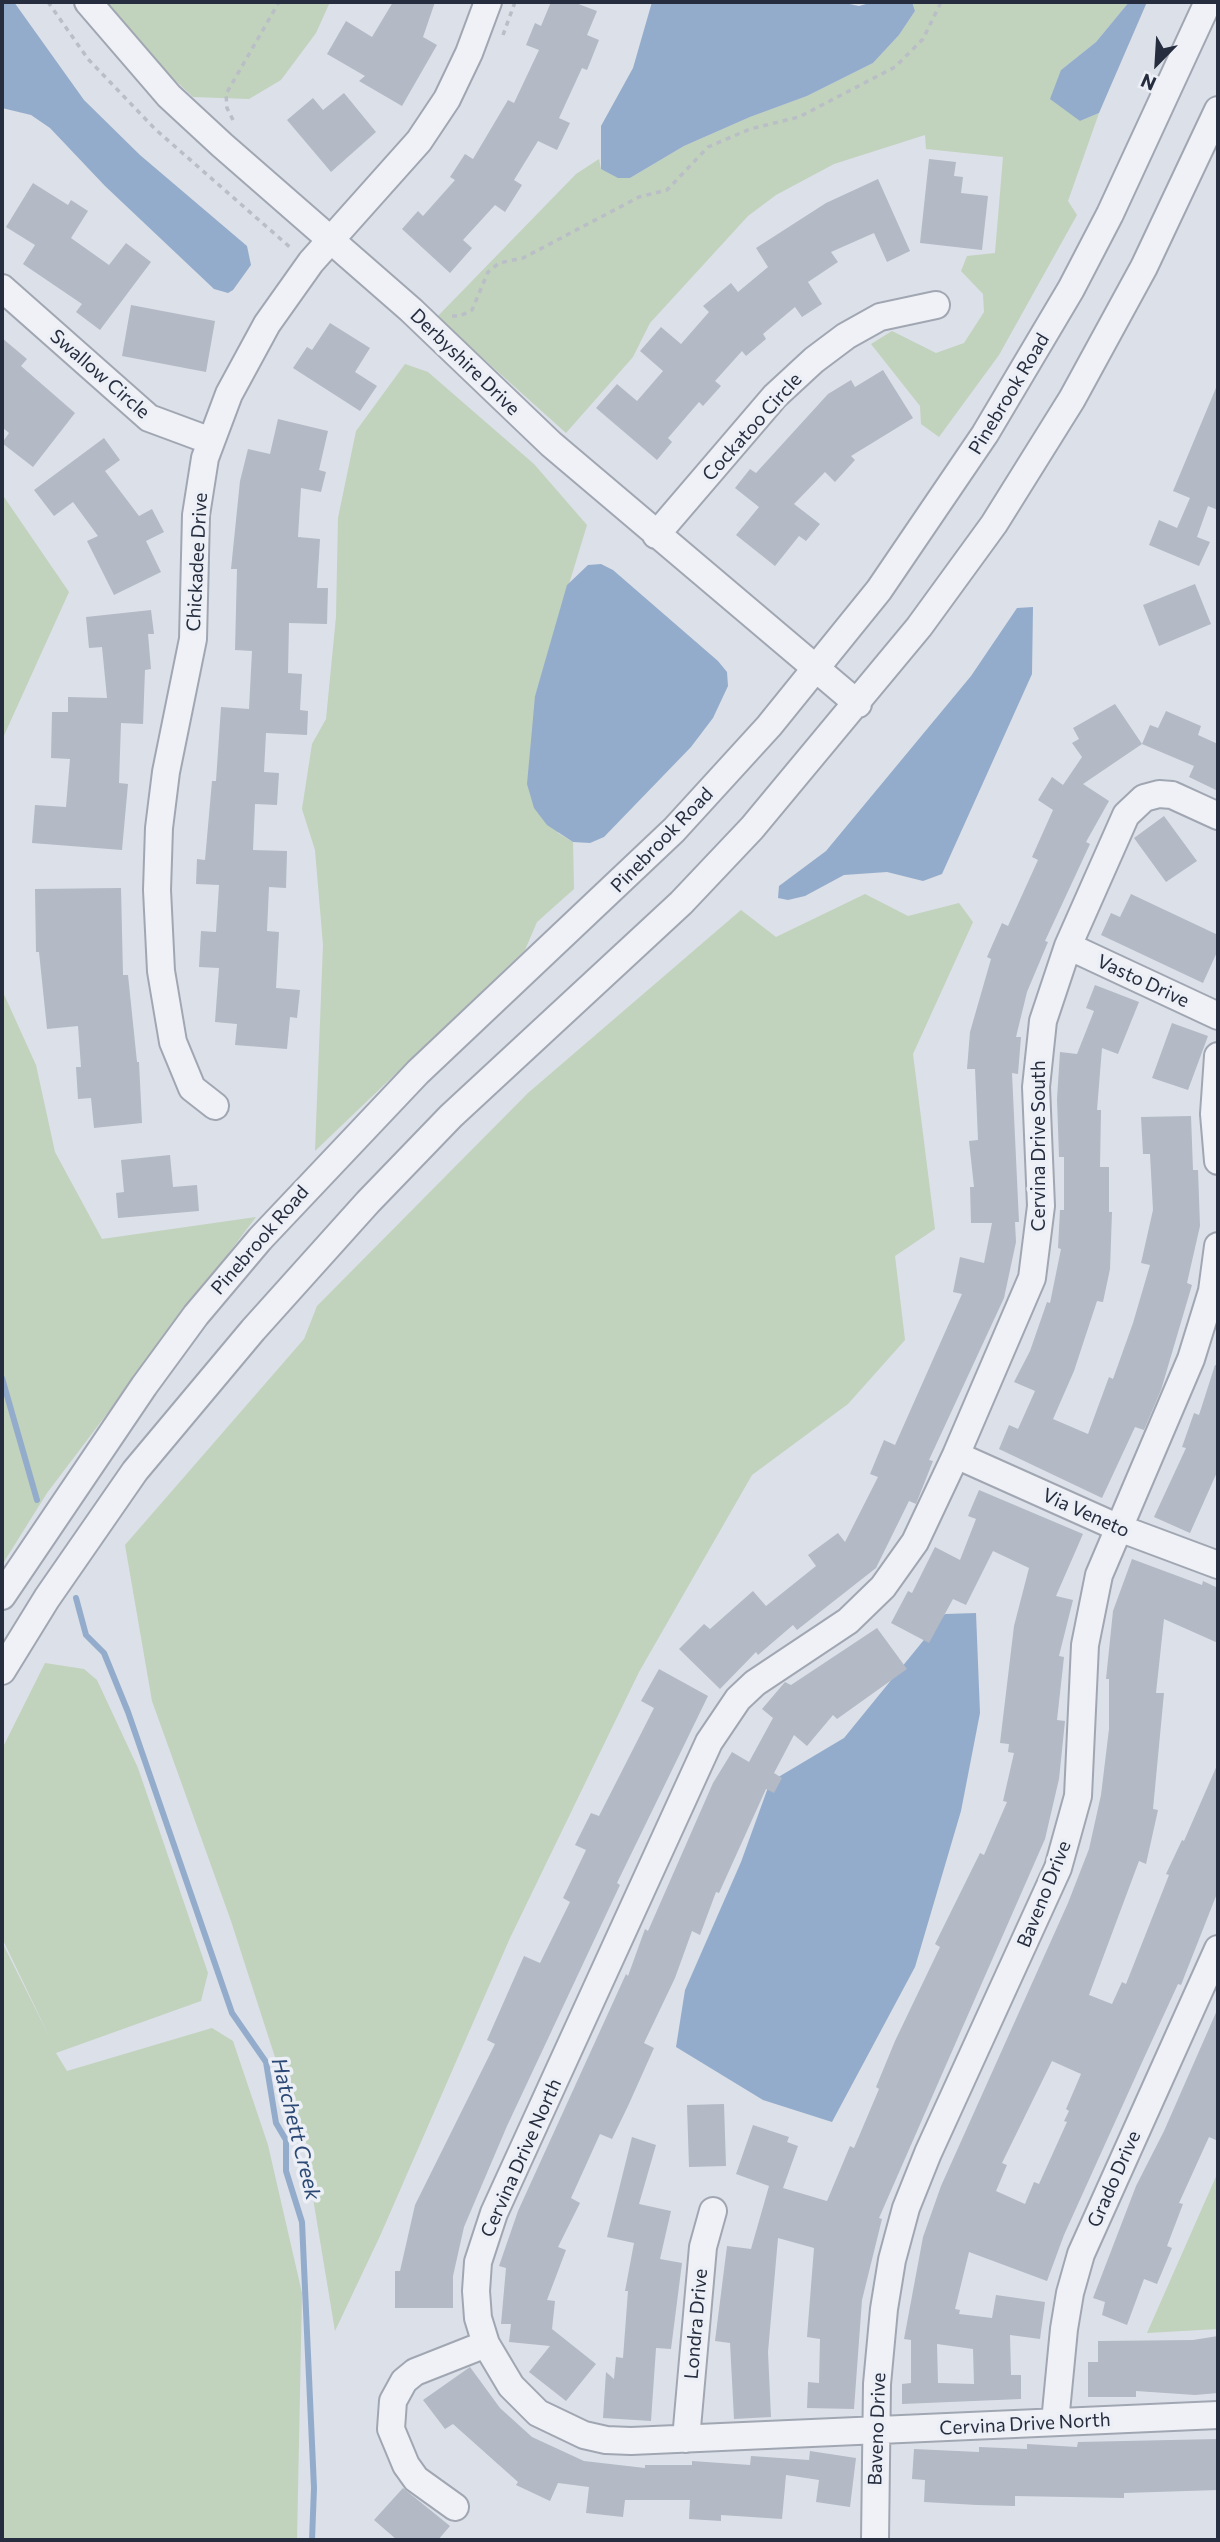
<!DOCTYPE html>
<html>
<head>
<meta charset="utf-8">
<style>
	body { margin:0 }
	#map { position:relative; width:1220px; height:2542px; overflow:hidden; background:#dce0e8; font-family:Commissioner,sans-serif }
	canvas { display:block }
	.frame { position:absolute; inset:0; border:4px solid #252d3f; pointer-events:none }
	.north { position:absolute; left:1122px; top:28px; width:70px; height:70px; -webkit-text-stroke:5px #eceff5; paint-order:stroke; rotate:204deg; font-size:19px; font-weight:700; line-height:28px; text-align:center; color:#252d3f }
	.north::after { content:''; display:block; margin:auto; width:24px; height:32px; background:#252d3f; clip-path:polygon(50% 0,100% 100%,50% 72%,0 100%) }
</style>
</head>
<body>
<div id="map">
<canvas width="1220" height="2542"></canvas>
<div class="frame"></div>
<div class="north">N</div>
</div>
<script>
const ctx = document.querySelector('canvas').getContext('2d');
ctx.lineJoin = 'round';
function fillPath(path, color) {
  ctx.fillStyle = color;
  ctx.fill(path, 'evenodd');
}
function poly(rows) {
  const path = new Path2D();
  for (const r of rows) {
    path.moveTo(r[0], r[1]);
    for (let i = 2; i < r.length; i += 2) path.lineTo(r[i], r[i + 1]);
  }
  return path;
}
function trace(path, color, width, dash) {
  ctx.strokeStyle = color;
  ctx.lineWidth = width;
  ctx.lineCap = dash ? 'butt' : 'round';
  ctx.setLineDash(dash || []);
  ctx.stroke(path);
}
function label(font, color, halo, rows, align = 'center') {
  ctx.font = font + ' Commissioner,sans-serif';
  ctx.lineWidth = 7;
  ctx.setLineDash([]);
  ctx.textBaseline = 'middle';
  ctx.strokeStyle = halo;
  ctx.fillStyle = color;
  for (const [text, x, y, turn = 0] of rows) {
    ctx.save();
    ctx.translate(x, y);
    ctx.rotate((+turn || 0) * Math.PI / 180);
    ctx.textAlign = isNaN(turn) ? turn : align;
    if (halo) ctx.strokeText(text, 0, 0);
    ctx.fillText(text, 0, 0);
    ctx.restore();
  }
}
const green = poly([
	[106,2,330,2,316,33,281,80,249,99,193,97,134,42],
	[912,2,1129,2,1096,42,1061,70,1080,121,1099,113,1068,201,1077,215,999,355,939,437,921,424,920,406,871,344,892,331,936,353,964,343,984,312,983,294,961,271,967,256,995,253,1003,157,926,149,925,135,834,164,776,195,748,216,650,323,633,357,566,433,437,317,576,174,599,159,601,169,630,178,684,146,750,117,807,96,873,63,899,35,915,11],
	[405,364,428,372,534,464,587,525,535,696,558,833,573,842,574,889,537,922,525,950,315,1151,323,945,315,850,302,809,312,744,326,719,336,617,338,518,356,431],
	[2,494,69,592,2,740],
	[865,894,908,916,959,903,973,922,913,1054,935,1229,895,1256,905,1340,848,1404,752,1475,639,1672,510,1938,380,2236,335,2331,305,2150,231,1921,152,1701,125,1545,304,1339,317,1306,528,1093,741,910,776,937],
	[2,990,36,1065,55,1152,102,1239,256,1217,47,1493,2,1565],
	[45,1663,84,1669,97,1680,138,1768,208,1973,201,2001,56,2053,67,2071,212,2028,233,2041,268,2145,302,2293,297,2540,2,2540,2,1942,50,2038,2,1938,2,1749],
	[1218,2172,1218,2329,1147,2333]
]);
const water = poly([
	[2,2,14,2,84,100,140,155,247,246,251,265,233,290,228,293,214,289,105,186,50,128,31,115,2,108],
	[652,2,840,2,859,6,873,2,912,2,915,11,899,35,873,63,807,96,750,117,684,146,630,178,618,178,601,169,601,126,633,68],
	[1129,2,1147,2,1099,113,1080,121,1050,99,1061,70,1096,42],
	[601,564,613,570,718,661,727,672,728,686,713,718,691,747,604,837,590,843,573,842,547,825,534,808,527,784,535,696,567,585,588,565],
	[1033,607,1032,674,942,874,923,881,887,872,844,875,805,896,788,900,778,898,779,886,826,851,971,676,1017,608],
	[976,1613,980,1713,961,1811,915,1967,832,2122,763,2100,676,2047,685,1990,741,1862,770,1782,844,1738,945,1614]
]);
const stream = poly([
	[2,1378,37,1500],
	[76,1598,86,1635,104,1653,128,1712,232,2013,266,2062,276,2123,286,2140,286,2171,302,2222,314,2488,312,2540]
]);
const building = poly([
	[393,2,435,2,423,37,437,45,402,106,359,81,365,76,327,54,346,21,372,37],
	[551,2,573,2,597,11,587,35,599,40,587,70,582,68,559,118,570,123,557,150,538,141,514,180,522,185,505,212,495,205,463,240,472,248,450,273,402,229,418,211,423,216,455,180,450,177,465,154,473,159,508,100,514,103,539,50,526,45,535,23,541,26],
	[344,93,376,132,331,172,287,120,313,98,323,110],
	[929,159,956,162,954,176,963,177,961,193,988,196,982,250,920,243],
	[878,179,910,251,887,262,874,233,831,252,838,262,808,282,822,304,802,317,795,307,763,334,766,339,746,356,742,351,715,381,721,386,703,406,699,402,668,438,672,442,657,460,596,408,617,384,637,401,663,371,640,351,661,327,681,344,709,312,703,306,731,283,738,292,768,267,756,248,826,203],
	[33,183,68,205,71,200,88,211,71,238,109,265,126,243,151,262,100,330,76,312,82,304,23,264,35,245,6,227],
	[131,305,215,321,206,372,122,356],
	[330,323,370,348,355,372,377,386,360,411,293,368,307,347,312,350],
	[2,338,27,359,21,366,75,413,33,467,2,443,9,433,2,427],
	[883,370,913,418,851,456,855,460,835,482,825,472,794,504,820,524,806,541,799,536,775,566,736,535,759,507,735,488,750,469,756,473,828,394,851,380,855,387],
	[1218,383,1218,510,1208,506,1197,537,1210,542,1199,566,1149,545,1159,520,1177,528,1190,498,1173,491],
	[278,419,328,431,319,470,326,472,321,492,301,488,298,537,320,539,317,588,328,588,327,624,289,623,288,673,302,674,300,710,308,711,307,735,266,733,264,772,279,773,277,805,255,804,253,850,287,851,286,888,269,887,267,931,279,932,276,988,300,990,297,1018,290,1017,287,1049,235,1045,237,1024,215,1022,219,968,199,967,201,931,216,932,219,885,196,884,197,859,205,860,212,781,216,781,221,707,249,709,252,651,235,650,237,569,231,569,240,481,248,449,270,454],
	[104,438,120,460,105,471,139,516,152,509,164,532,146,541,161,572,114,595,87,541,98,536,73,502,54,516,34,490],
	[1195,584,1211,624,1159,646,1143,605],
	[151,610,154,634,148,634,151,669,145,670,143,724,121,723,119,783,128,784,122,850,32,843,35,805,66,807,70,759,51,758,52,712,68,712,68,697,107,698,102,647,89,648,86,617],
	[1115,704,1142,744,1150,725,1158,728,1166,711,1201,726,1198,735,1218,744,1218,791,1189,777,1194,766,1142,744,1083,784,1109,801,1086,842,1090,844,1045,941,1048,942,1027,992,1016,1037,1021,1037,1018,1074,1012,1073,1019,1222,1015,1222,1016,1242,1004,1298,929,1460,933,1461,916,1504,909,1501,876,1568,797,1630,793,1625,758,1655,756,1652,720,1689,679,1649,704,1624,710,1629,753,1591,766,1606,816,1566,808,1555,838,1533,845,1542,878,1477,870,1474,884,1440,895,1445,962,1294,953,1292,960,1257,984,1263,992,1223,971,1223,970,1187,974,1187,969,1141,978,1140,975,1069,967,1069,970,1032,991,959,987,957,1002,923,1008,926,1038,860,1032,857,1053,810,1038,800,1052,777,1063,785,1082,757,1072,743,1079,739,1073,728],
	[1164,816,1197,861,1166,882,1134,838],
	[121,888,123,975,128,975,137,1062,139,1062,142,1123,94,1128,91,1098,78,1099,76,1067,81,1067,78,1026,47,1029,39,952,36,952,35,889],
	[1131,894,1218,935,1218,950,1203,983,1101,935,1111,913,1120,917],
	[1095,985,1139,1002,1118,1054,1102,1048,1097,1110,1101,1110,1100,1167,1109,1167,1109,1212,1112,1212,1110,1269,1103,1302,1097,1301,1074,1371,1053,1419,1088,1434,1109,1377,1113,1379,1133,1323,1150,1265,1141,1263,1153,1210,1150,1154,1143,1154,1141,1117,1191,1116,1193,1170,1198,1170,1200,1226,1187,1283,1192,1285,1161,1390,1144,1430,1135,1427,1102,1498,999,1449,1009,1425,1018,1429,1035,1391,1014,1382,1030,1351,1047,1302,1050,1303,1061,1249,1058,1248,1060,1210,1064,1210,1064,1157,1059,1157,1057,1099,1060,1052,1077,1054,1094,1011,1086,1008],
	[1172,1023,1208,1036,1188,1090,1152,1078],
	[170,1155,173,1187,197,1185,199,1211,118,1218,116,1193,124,1192,121,1160],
	[1215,1365,1218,1366,1218,1470,1190,1533,1154,1517,1186,1448,1182,1447,1194,1413,1199,1415],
	[979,1490,1083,1534,1056,1596,1073,1600,1059,1656,1064,1657,1057,1720,1065,1721,1059,1779,1045,1839,879,2218,882,2219,862,2300,854,2409,807,2408,808,2382,819,2383,820,2339,807,2337,814,2248,778,2238,768,2352,771,2417,734,2419,730,2343,715,2341,727,2246,751,2249,769,2186,736,2174,753,2125,789,2137,787,2142,798,2146,783,2188,827,2201,850,2146,854,2148,879,2089,876,2087,895,2041,940,1947,935,1944,980,1853,984,1855,1007,1802,1003,1801,1014,1753,1008,1752,1009,1744,1000,1743,1014,1626,1029,1568,993,1551,966,1605,953,1599,929,1643,891,1623,908,1591,912,1593,935,1547,960,1560,976,1519,968,1516],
	[1132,1559,1202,1585,1203,1581,1218,1588,1218,1643,1164,1619,1156,1693,1164,1693,1153,1809,1158,1810,1146,1864,1139,1861,1089,1995,1112,2004,1122,1982,1126,1984,1169,1875,1166,1874,1182,1840,1184,1841,1218,1763,1218,1891,1181,1985,1178,1984,1144,2058,1064,2235,1047,2281,969,2252,955,2309,960,2310,959,2314,992,2318,996,2295,1045,2302,1040,2339,1010,2335,1011,2375,1021,2375,1021,2399,902,2404,902,2384,911,2383,911,2340,904,2339,923,2237,941,2186,1068,1903,1089,1849,1101,1795,1109,1729,1109,1679,1106,1679,1113,1611],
	[1052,2061,1081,2074,1066,2109,1069,2111,1064,2121,1067,2122,1039,2184,1034,2182,1025,2204,996,2191,1007,2165,1002,2163],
	[937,2344,973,2349,974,2384,938,2383],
	[877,1628,907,1669,837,1719,833,1715,807,1746,794,1735,774,1773,782,1778,774,1793,766,1789,719,1893,716,1892,700,1935,692,1931,675,1978,644,2043,654,2048,628,2106,612,2139,600,2134,571,2198,580,2203,558,2247,566,2250,547,2300,555,2301,552,2329,596,2364,566,2401,529,2372,550,2346,509,2342,511,2324,501,2324,506,2268,499,2266,518,2211,626,1974,628,1976,645,1929,648,1931,713,1783,732,1752,749,1762,773,1718,762,1709,785,1682,791,1685],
	[659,1669,708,1696,617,1883,620,1885,507,2126,464,2227,453,2276,453,2308,395,2308,395,2271,400,2271,415,2205,495,2044,487,2040,524,1956,540,1963,570,1902,563,1898,586,1850,575,1845,591,1813,599,1816,654,1708,641,1701],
	[1218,2008,1218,2141,1209,2137,1179,2203,1183,2204,1167,2246,1172,2248,1157,2284,1144,2279,1127,2325,1102,2315,1105,2302,1093,2298,1136,2186,1164,2131],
	[724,2104,726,2166,689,2167,687,2105],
	[632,2137,656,2145,639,2204,671,2211,660,2259,682,2263,671,2349,656,2348,651,2421,603,2418,606,2372,614,2379,616,2357,623,2358,628,2291,625,2291,634,2243,607,2237],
	[1218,2336,1218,2393,1195,2395,1136,2391,1136,2397,1088,2397,1088,2362,1098,2362,1098,2341,1193,2340],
	[470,2367,500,2408,532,2437,584,2461,645,2468,645,2465,692,2465,692,2461,750,2465,751,2456,809,2460,810,2451,856,2458,850,2507,816,2502,819,2480,786,2475,782,2519,721,2515,721,2521,689,2519,690,2500,625,2500,623,2517,586,2513,589,2487,558,2483,550,2501,516,2485,518,2482,453,2424,445,2429,423,2400],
	[1218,2439,1218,2490,1124,2493,1124,2498,1015,2496,1015,2506,977,2505,924,2502,925,2480,912,2479,914,2449,979,2452,979,2447,1027,2449,1027,2444,1077,2447,1078,2442],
	[403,2488,450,2526,438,2540,397,2540,374,2520]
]);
const path = poly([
	[48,2,88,59,155,129,292,249],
	[503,35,515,2],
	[233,120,227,108,226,94,279,2],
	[452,316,460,316,472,310,488,272,499,263,523,258,639,197,667,190,708,147,750,129,799,117,895,67,923,39,941,2]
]);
const minor = poly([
	[88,2,169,96,222,145,411,310,551,444,858,704],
	[2,288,149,418,211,441],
	[656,535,775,396,814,360,846,336,880,317,936,305],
	[1218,816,1172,795,1159,794,1144,798,1126,815,1068,946,1043,1021,1036,1087,1041,1206,1032,1278,956,1455,915,1542,883,1587,848,1621,755,1683,738,1699,709,1742,494,2213,478,2262,476,2291,478,2318,486,2344,511,2386,538,2413,584,2435,606,2440,631,2441,1218,2415],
	[1068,946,1218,1016],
	[1218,1056,1214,1114,1218,1161],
	[215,1106,192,1088,173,1042,161,971,157,890,159,828,166,772,193,639,196,515,205,458,229,394,267,324,311,262,419,141,447,99,469,53,488,2],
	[956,1455,1119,1528,1218,1565],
	[2,1596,144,1386,196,1315,260,1239,418,1072,674,830,769,726,879,590,985,434,1071,289,1110,214,1208,2],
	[2,1671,47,1598,135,1471,253,1330,368,1202,451,1116,681,903,752,828,919,627,994,524,1072,399,1144,267,1218,110],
	[1055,2422,1064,2329,1070,2293,1081,2254,1218,1949],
	[686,2439,703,2247,713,2211],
	[455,2507,416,2479,406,2465,391,2429,393,2401,404,2381,415,2372,486,2344],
	[875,2540,877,2384,884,2309,892,2260,906,2208,928,2153,1058,1868,1078,1796,1085,1645,1099,1575,1191,1359,1212,1291,1218,1246]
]);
const streetNames = [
	["Derbyshire Drive",465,362,44],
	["Swallow Circle",100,374,41],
	["Pinebrook Road",1009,394,-59],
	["Cockatoo Circle",752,427,-48],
	["Chickadee Drive",197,562,-87],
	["Pinebrook Road",662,840,-46],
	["Vasto Drive",1143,981,25],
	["Cervina Drive South",1039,1146,-90],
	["Pinebrook Road",260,1240,-49],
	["Via Veneto",1086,1513,24],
	["Baveno Drive",1044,1894,-68],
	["Cervina Drive North",521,2158,-66],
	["Grado Drive",1114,2179,-66],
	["Londra Drive",696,2324,-85],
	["Cervina Drive North",1025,2424,-3],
	["Baveno Drive",877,2429,-88]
];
const waterNames = [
	["Hatchett Creek",296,2129,76]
];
fillPath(green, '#c1d2bd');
fillPath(water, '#94accb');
trace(stream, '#94accb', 6);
fillPath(building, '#b3b9c5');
trace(minor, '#a1a7b2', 30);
trace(path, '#babec6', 3.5, [5, 5]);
trace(minor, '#eff1f6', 26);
label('19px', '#252d3f', '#eceff5', streetNames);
label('italic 21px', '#2c4976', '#eceff5', waterNames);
</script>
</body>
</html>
